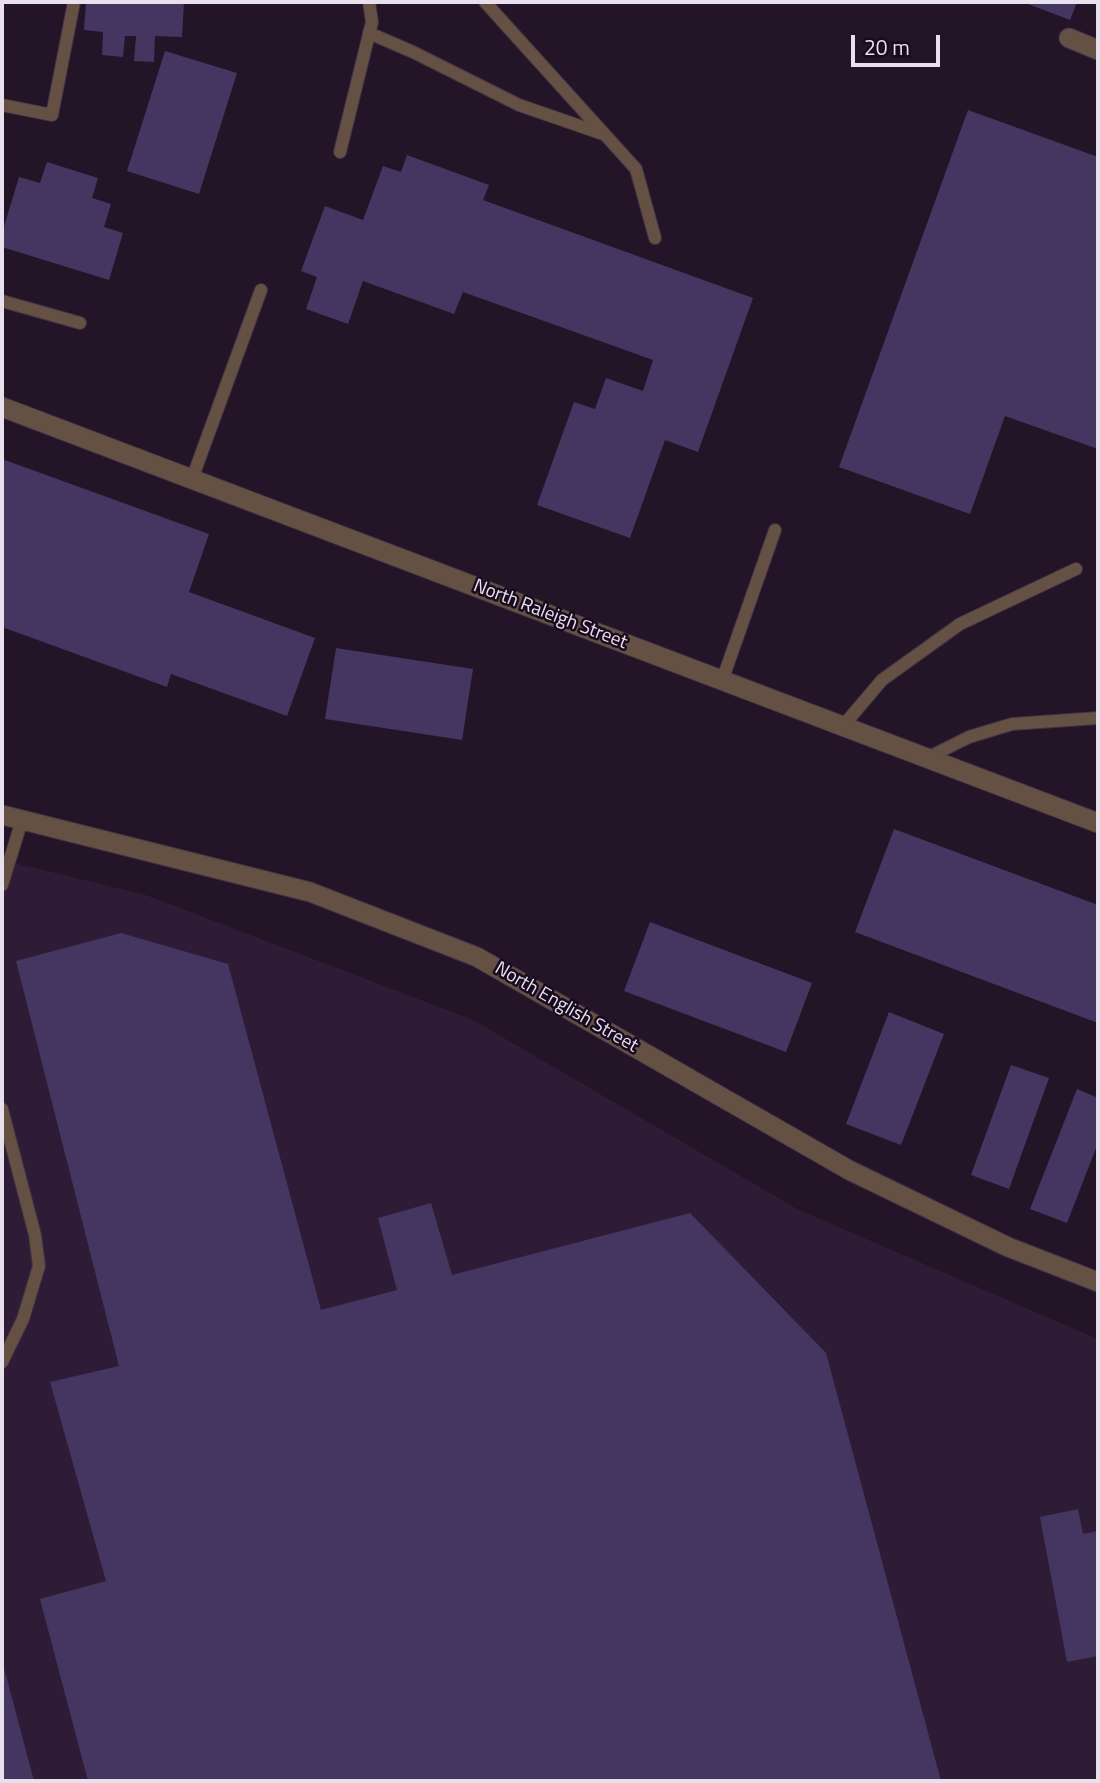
<!DOCTYPE html>
<html>
<head>
<meta charset="utf-8">
<style>
	body { margin:0 }
	#map { position:relative; width:1100px; height:1783px; overflow:hidden; background:#231428; font-family:"Titillium Web",sans-serif }
	canvas { display:block }
	.frame { position:absolute; inset:0; border:4px solid #e9e0ee; pointer-events:none }
	.scale { position:absolute; left:851px; top:35px; width:89px; height:32px; box-sizing:border-box; border:4px solid #e9e0ee; border-top:0; padding-left:9px; font-size:21px; line-height:24px; white-space:nowrap; color:#e9e0ee; -webkit-text-stroke:5px #190b1f; paint-order:stroke }
</style>
</head>
<body>
<div id="map">
<canvas width="1100" height="1783"></canvas>
<div class="frame"></div>
<div class="scale">20 m</div>
</div>
<script>
const ctx = document.querySelector('canvas').getContext('2d');
ctx.lineJoin = 'round';
function fillPath(path, color) {
  ctx.fillStyle = color;
  ctx.fill(path, 'evenodd');
}
function poly(rows) {
  const path = new Path2D();
  for (const r of rows) {
    path.moveTo(r[0], r[1]);
    for (let i = 2; i < r.length; i += 2) path.lineTo(r[i], r[i + 1]);
  }
  return path;
}
function trace(path, color, width, dash) {
  ctx.strokeStyle = color;
  ctx.lineWidth = width;
  ctx.lineCap = dash ? 'butt' : 'round';
  ctx.setLineDash(dash || []);
  ctx.stroke(path);
}
function label(font, color, halo, rows, align = 'center') {
  ctx.font = font + ' "Titillium Web",sans-serif';
  ctx.lineWidth = 5;
  ctx.setLineDash([]);
  ctx.textBaseline = 'middle';
  ctx.strokeStyle = halo;
  ctx.fillStyle = color;
  for (const [text, x, y, turn = 0] of rows) {
    ctx.save();
    ctx.translate(x, y);
    ctx.rotate((+turn || 0) * Math.PI / 180);
    ctx.textAlign = isNaN(turn) ? turn : align;
    if (halo) ctx.strokeText(text, 0, 0);
    ctx.fillText(text, 0, 0);
    ctx.restore();
  }
}
const built = poly([
	[2,860,146,895,473,1020,799,1210,1098,1339,1098,1781,2,1781]
]);
const building = poly([
	[86,2,184,2,182,37,155,36,154,62,134,61,136,36,125,36,123,57,102,55,103,32,84,30],
	[1023,2,1077,2,1070,20],
	[165,51,237,73,199,194,127,171],
	[968,110,1098,157,1098,449,1005,416,970,514,839,467],
	[407,155,489,185,483,200,753,298,698,452,665,440,630,538,537,505,574,402,595,409,606,378,643,391,653,360,463,292,454,314,363,281,348,324,306,309,317,277,301,271,325,206,363,220,383,166,401,172],
	[47,162,98,178,92,198,111,204,104,227,123,233,109,280,2,247,2,233,19,177,40,183],
	[2,459,209,534,189,592,315,638,287,716,171,674,167,687,2,627],
	[336,648,473,669,462,740,325,719],
	[894,829,1098,905,1098,1023,855,932],
	[650,922,812,983,786,1052,624,991],
	[121,933,228,964,321,1310,397,1290,378,1218,431,1203,452,1275,690,1213,826,1353,941,1781,88,1781,40,1599,106,1581,50,1382,119,1366,16,961],
	[889,1012,944,1034,901,1145,846,1124],
	[1011,1065,1049,1078,1009,1189,971,1175],
	[1077,1089,1098,1098,1098,1143,1067,1223,1030,1209],
	[1078,1509,1083,1534,1098,1531,1098,1656,1067,1662,1040,1517],
	[2,1664,3,1664,34,1781,2,1781]
]);
const service = poly([
	[485,2,636,169,655,238],
	[369,33,413,52,519,105,603,134],
	[2,105,52,115,74,2],
	[340,152,372,22,369,2],
	[2,301,80,323],
	[192,479,261,290],
	[722,681,775,530],
	[843,726,882,680,960,624,1076,569],
	[927,758,969,737,1012,724,1098,718],
	[2,885,22,820],
	[2,1109,35,1235,39,1266,23,1319,2,1362]
]);
const minor = poly([
	[1069,38,1098,50],
	[2,407,1098,823]
]);
const tertiary = poly([
	[2,815,310,892,477,957,849,1170,1008,1247,1098,1282]
]);
const streetNames = [
	["North Raleigh Street",550,615,21],
	["North English Street",566,1008,30]
];
fillPath(built, '#2e1c36');
fillPath(building, '#443661');
trace(service, '#3f3144', 14);
trace(minor, '#3f3144', 21);
trace(tertiary, '#3f3144', 21);
trace(service, '#655044', 12);
trace(minor, '#655044', 19);
trace(tertiary, '#655044', 19);
label('19px', '#e9e0ee', '#190b1f', streetNames);
</script>
</body>
</html>
